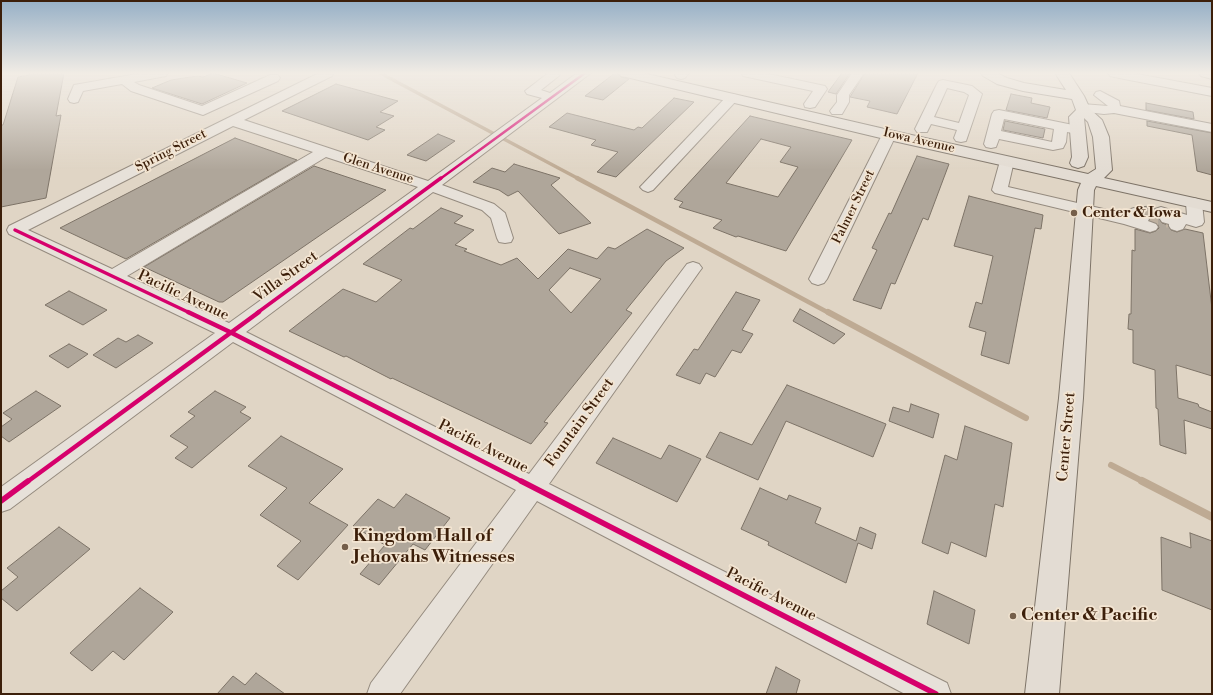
<!DOCTYPE html>
<html>
<head>
<meta charset="utf-8">
<style>
	body { margin:0 }
	#map { position:relative; width:1213px; height:695px; overflow:hidden; background:#e0d5c5; font-family:"Libre Bodoni",serif }
	canvas { display:block }
	.frame { position:absolute; inset:0; border:2px solid #3c1f0a; pointer-events:none }
</style>
</head>
<body>
<div id="map">
<canvas width="1213" height="695"></canvas>
<div class="frame"></div>
</div>
<script>
const ctx = document.querySelector('canvas').getContext('2d');
ctx.lineJoin = 'round';
function poly(rows) {
  const path = new Path2D();
  for (const r of rows) {
    path.moveTo(r[0], r[1]);
    for (let i = 2; i < r.length; i += 2) path.lineTo(r[i], r[i + 1]);
  }
  return path;
}
function trace(path, color, width, dash) {
  ctx.strokeStyle = color;
  ctx.lineWidth = width;
  ctx.lineCap = dash ? 'butt' : 'round';
  ctx.setLineDash(dash || []);
  ctx.stroke(path);
}
function fillPath(path, color) {
  ctx.fillStyle = color;
  ctx.fill(path, 'evenodd');
}
function label(font, color, halo, rows, align = 'center') {
  ctx.font = font + ' "Libre Bodoni",serif';
  ctx.lineWidth = 3.5;
  ctx.setLineDash([]);
  ctx.textBaseline = 'middle';
  ctx.strokeStyle = halo;
  ctx.fillStyle = color;
  for (const [text, x, y, turn = 0] of rows) {
    ctx.save();
    ctx.translate(x, y);
    ctx.rotate((+turn || 0) * Math.PI / 180);
    ctx.textAlign = isNaN(turn) ? turn : align;
    if (halo) ctx.strokeText(text, 0, 0);
    ctx.fillText(text, 0, 0);
    ctx.restore();
  }
}
const streamFar3 = poly([
	[380,73,579,179]
]);
const streamFar2 = poly([
	[577,178,829,313]
]);
const streamFar1 = poly([
	[828,312,1026,418],
	[1111,465,1144,482]
]);
const stream = poly([
	[1142,481,1212,517]
]);
const building = poly([
	[30,73,64,73,56,116,61,115,46,198,1,207,1,125,3,125,18,77,29,75,30,73],
	[213,73,247,83,202,104,152,88,171,80,197,76,203,77,213,73],
	[615,73,618,73,621,77,629,79,603,100,585,96,615,73],
	[842,73,850,73,836,94,828,92,842,73],
	[865,73,918,73,897,114,867,107,870,101,850,97,865,73],
	[336,84,398,101,380,112,394,116,376,127,385,130,368,140,282,111,336,84],
	[1011,94,1032,98,1031,103,1050,107,1047,118,1006,110,1011,94],
	[674,98,694,102,616,177,597,172,618,152,591,145,596,140,549,127,567,113,634,130,638,127,642,128,674,98],
	[1146,103,1193,112,1194,119,1146,110,1146,103],
	[750,116,852,140,786,251,738,236,736,237,713,228,722,220,679,207,683,202,674,199,750,116],
	[761,139,791,147,780,162,798,167,778,197,726,183,761,139],
	[1005,121,1045,129,1043,138,1003,130,1005,121],
	[1147,121,1212,133,1212,175,1197,171,1192,135,1147,126,1147,121],
	[438,134,455,141,426,161,407,155,438,134],
	[235,138,297,160,126,259,60,228,235,138],
	[917,156,949,164,928,220,923,218,895,284,891,283,881,309,853,300,877,250,872,248,889,213,891,214,917,156],
	[514,164,560,178,551,185,591,223,559,234,518,191,508,196,499,190,473,182,492,168,505,172,514,164],
	[314,166,386,190,223,302,219,302,144,267,314,166],
	[969,196,1043,215,1041,229,1035,228,1009,364,981,355,986,332,969,327,976,302,982,304,993,256,954,246,969,196],
	[1154,206,1155,207,1152,211,1154,216,1159,218,1162,223,1168,225,1171,230,1177,232,1185,229,1203,233,1212,309,1212,376,1176,365,1178,398,1198,404,1199,407,1212,412,1212,429,1184,420,1186,454,1160,445,1158,409,1156,408,1155,370,1133,363,1133,330,1128,329,1129,314,1131,314,1132,250,1135,251,1135,229,1150,233,1156,231,1159,228,1157,223,1150,220,1148,215,1142,213,1140,209,1135,207,1154,206],
	[441,208,463,216,454,223,474,230,455,245,467,249,464,251,501,265,517,258,538,279,568,249,597,259,608,247,615,249,647,229,684,248,666,261,626,310,632,313,544,422,548,423,531,444,392,378,391,379,346,356,344,357,289,331,343,289,376,302,402,280,363,264,410,228,413,229,441,208],
	[570,268,601,279,571,313,549,290,570,268],
	[69,291,107,310,83,325,45,305,69,291],
	[736,292,760,300,742,330,753,334,741,353,732,350,715,377,706,373,700,384,676,375,694,349,698,350,736,292],
	[800,309,845,334,834,344,793,321,800,309],
	[138,335,153,343,116,368,93,355,118,338,126,342,138,335],
	[69,344,88,354,68,368,49,356,69,344],
	[787,385,886,424,873,457,786,421,758,480,706,457,720,432,752,445,787,385],
	[36,391,61,406,9,442,1,436,1,427,12,419,3,413,36,391],
	[215,391,246,407,240,412,251,418,192,468,175,458,188,447,170,436,195,416,188,412,215,391],
	[911,404,939,414,933,438,889,421,893,407,909,412,911,404],
	[965,426,1012,443,1003,507,995,504,986,557,951,542,948,554,922,543,945,455,957,460,965,426],
	[281,436,343,469,309,503,348,525,298,580,277,566,301,541,260,515,287,488,248,466,281,436],
	[613,438,661,459,669,445,701,459,677,502,596,463,613,438],
	[760,488,787,500,789,495,821,508,815,523,856,541,860,527,876,534,872,549,858,543,846,583,768,545,769,542,741,529,760,488],
	[406,494,450,518,425,550,413,544,379,585,360,574,385,545,353,526,378,499,394,508,406,494],
	[59,527,90,549,17,611,1,598,1,591,18,577,7,568,59,527],
	[1190,533,1212,541,1212,610,1162,590,1161,537,1191,548,1190,533],
	[140,588,173,612,124,660,113,651,92,671,70,653,140,588],
	[934,591,975,610,969,644,927,624,934,591],
	[776,667,800,680,796,694,766,694,776,667],
	[256,673,285,694,217,694,233,676,245,685,256,673]
]);
const minorTunnel = poly([
	[1141,219,1168,219]
]);
const minor = poly([
	[142,73,168,73,166,76,134,82,139,85,202,106,270,75,278,75,280,78,278,81,203,115,131,91,122,84,83,91,78,102,74,103,70,102,68,99,74,85,142,73],
	[319,73,334,73,332,76,244,120,428,181,542,98,527,94,525,91,547,74,546,73,559,73,560,75,541,90,550,93,577,73,591,73,442,185,494,204,505,213,513,238,511,242,505,243,499,242,497,238,491,218,482,210,433,192,246,332,529,474,687,264,693,262,699,264,702,268,699,272,549,484,947,683,951,694,905,694,537,501,400,694,367,694,371,683,516,490,233,342,10,509,1,512,1,487,215,333,9,234,7,230,9,226,319,73],
	[233,126,313,152,112,269,28,230,233,126],
	[326,157,418,187,229,323,127,276,326,157],
	[676,73,689,73,685,78,681,79,677,78,675,75,676,73],
	[741,73,764,73,825,86,827,89,815,107,810,108,805,107,804,104,813,91,743,76,741,73],
	[852,73,864,73,849,95,849,102,842,114,832,114,830,111,837,102,837,95,852,73],
	[1108,73,1132,73,1212,88,1212,96,1114,77,1110,76,1108,73],
	[943,80,972,86,982,94,966,141,961,142,956,141,954,138,957,130,931,124,927,132,917,132,915,129,937,84,939,81,943,80],
	[947,88,964,92,969,95,959,123,934,117,947,88],
	[1100,91,1119,101,1120,106,1212,124,1212,132,1114,113,1104,114,1077,111,1076,108,1077,105,1082,104,1108,106,1094,95,1096,92,1100,91],
	[732,94,736,95,738,98,736,101,653,190,648,192,643,190,640,187,643,184,728,95,732,94],
	[999,110,1078,126,1083,127,1085,130,1083,133,1078,134,1067,132,1066,142,1063,148,1053,150,999,139,996,147,991,148,986,147,984,144,992,114,994,111,999,110],
	[1004,119,1054,129,1052,142,1001,131,1004,119],
	[889,131,894,132,896,135,827,279,824,283,818,285,812,283,809,279,882,135,884,132,889,131],
	[1007,157,1012,158,1014,161,1008,187,1125,214,1128,210,1134,208,1140,210,1141,214,1147,216,1149,219,1148,221,1156,224,1158,227,1156,230,1150,232,1124,224,995,193,992,190,1000,161,1002,158,1007,157],
	[1194,198,1200,200,1202,203,1204,222,1202,225,1196,227,1186,224,1183,229,1177,231,1171,229,1169,226,1169,224,1162,222,1160,219,1161,217,1155,215,1153,212,1155,209,1161,207,1187,215,1186,203,1188,200,1194,198]
]);
const major = poly([
	[619,73,643,73,889,130,1088,174,1096,169,1093,137,1088,122,1084,118,1088,157,1084,166,1078,168,1072,166,1070,163,1072,157,1069,117,1076,110,1072,99,1023,91,997,84,983,76,981,73,997,73,1007,78,1024,83,1066,90,1055,73,1069,73,1084,96,1090,109,1102,120,1109,137,1112,170,1104,178,1212,202,1212,212,1096,186,1094,190,1083,398,1059,694,1025,694,1059,398,1078,190,1081,183,889,140,626,77,621,76,619,73],
	[1199,73,1212,73,1212,79,1201,76,1199,73]
]);
const cyclewayFar3 = poly([
	[440,179,585,73]
]);
const cyclewayFar2 = poly([
	[15,230,190,313],
	[257,313,441,178]
]);
const cyclewayFar1 = poly([
	[188,312,230,332,523,482],
	[27,482,259,312]
]);
const cycleway = poly([
	[521,481,936,694],
	[1,501,28,481]
]);
const markers = [
	[1074,213,4,"#755f4b"],
	[345,547,4,"#755f4b"],
	[1013,616,4,"#755f4b"]
];
const farStreetnames = [
	["Iowa Avenue",919,141,13],
	["Spring Street",171,151,-27],
	["Glen Avenue",378,169,18],
	["Palmer Street",854,207,-64]
];
const poiNames = [
	["Center & Iowa",1082,213]
];
const streetNames = [
	["Villa Street",286,277,-36],
	["Pacific Avenue",183,296,25],
	["Fountain Street",580,423,-54],
	["Center Street",1067,437,-85],
	["Pacific Avenue",483,447,27],
	["Pacific Avenue",771,595,27]
];
const nearPoinames = [
	["Kingdom Hall of",353,537],
	["Jehovahs Witnesses",353,558],
	["Center & Pacific",1021,616]
];
trace(streamFar3, '#beaa93', 3.5);
trace(streamFar2, '#beaa93', 4.5);
trace(streamFar1, '#beaa93', 6);
trace(stream, '#beaa93', 8);
fillPath(building, '#afa69a');
trace(building, '#7d7367', 1);
trace(minorTunnel, '#bfb1a0', 17, [17, 8]);
trace(minor, '#958b7f', 2);
trace(major, '#7d7367', 2);
fillPath(minor, '#e7e1d9');
fillPath(major, '#e3dcd3');
trace(cyclewayFar3, '#d6006c', 2.5);
trace(cyclewayFar2, '#d6006c', 3.5);
trace(cyclewayFar1, '#d6006c', 4.5);
trace(cycleway, '#d6006c', 5.5);
const sky = ctx.createLinearGradient(0, 0, 0, 170);
sky.addColorStop(0, '#97b0c6');
sky.addColorStop(0.43, '#f1ece5');
sky.addColorStop(1, '#f1ece500');
ctx.fillStyle = sky;
ctx.fillRect(0, 0, 1213, 170);
for (const [x, y, r, color] of markers) {
  const dot = new Path2D();
  dot.arc(x, y, r, 0, 2 * Math.PI);
  ctx.fillStyle = color;
  ctx.fill(dot);
  trace(dot, '#f3e5d2', 1.5);
}
label('13px', '#3c1f0a', '#f3e5d2', farStreetnames);
label('bold 15px', '#3c1f0a', '#f3e5d2', poiNames, 'left');
label('15px', '#3c1f0a', '#f3e5d2', streetNames);
label('bold 18px', '#3c1f0a', '#f3e5d2', nearPoinames, 'left');
</script>
</body>
</html>
